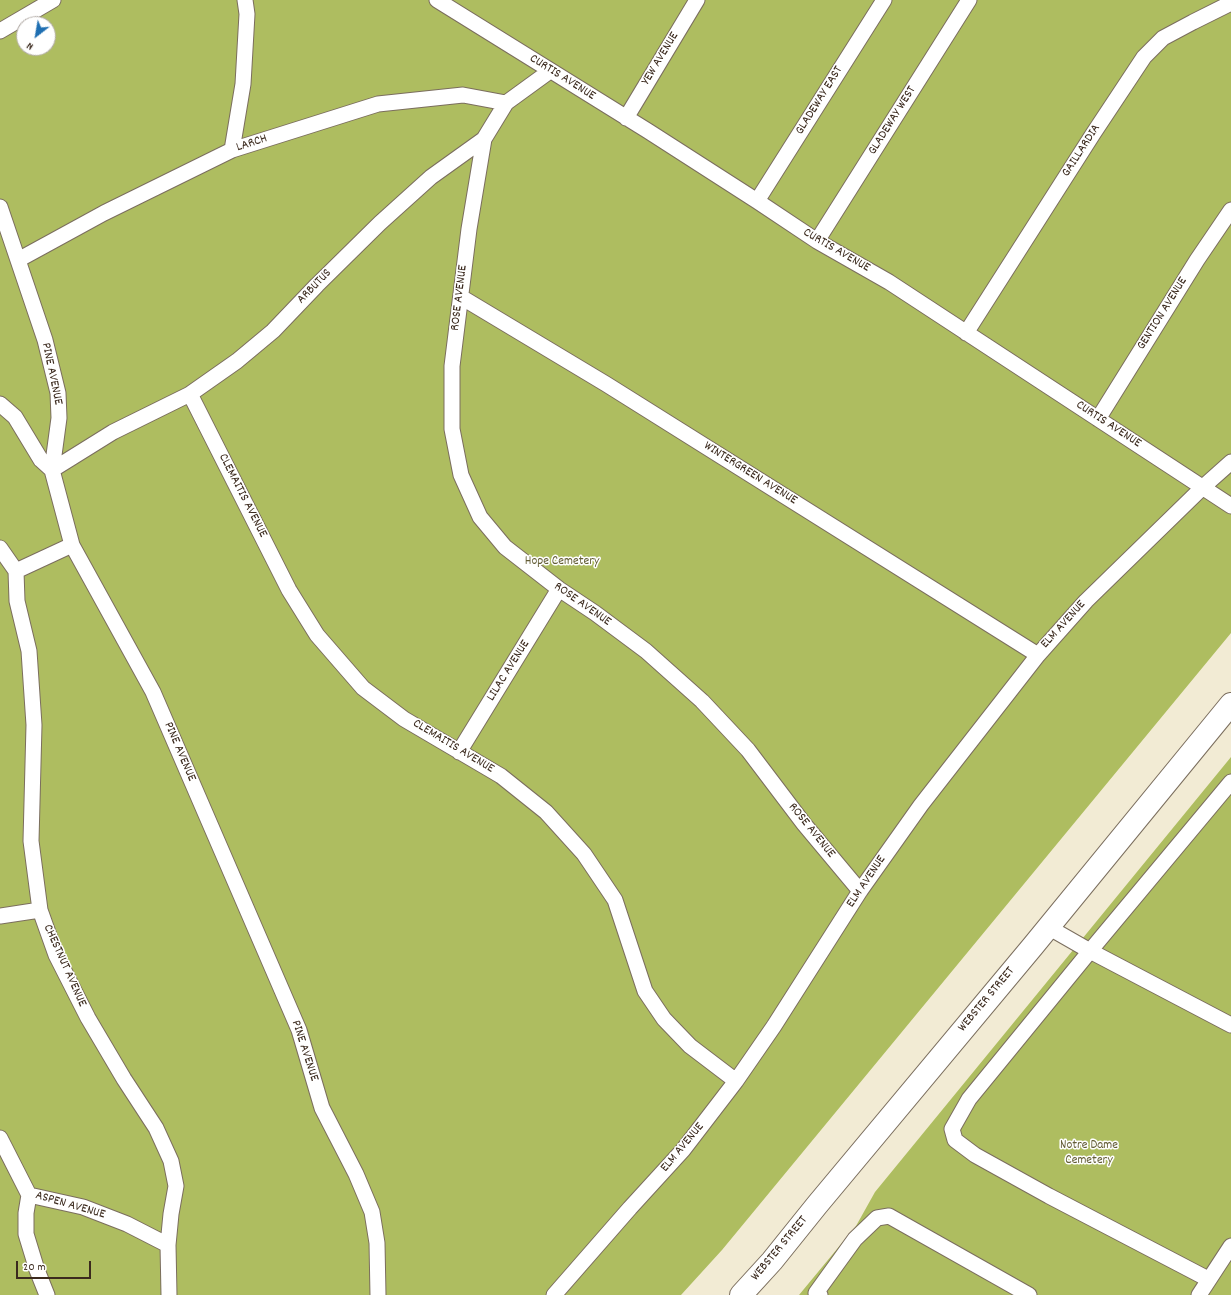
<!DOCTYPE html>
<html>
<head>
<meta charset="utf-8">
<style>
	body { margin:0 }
	#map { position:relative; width:1231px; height:1295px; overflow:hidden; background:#f2ebd4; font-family:Dekko,sans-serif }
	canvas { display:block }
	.north { position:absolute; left:16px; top:16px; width:40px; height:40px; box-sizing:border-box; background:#fff; border:1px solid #b1aaa5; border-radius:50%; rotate:211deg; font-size:11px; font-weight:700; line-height:16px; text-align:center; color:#3b2a1e }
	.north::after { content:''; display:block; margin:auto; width:14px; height:18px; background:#1f6fb2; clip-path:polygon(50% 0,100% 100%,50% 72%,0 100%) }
	.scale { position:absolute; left:16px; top:1261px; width:75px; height:18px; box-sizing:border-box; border:2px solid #3b2a1e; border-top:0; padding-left:5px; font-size:12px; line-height:14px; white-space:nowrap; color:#3b2a1e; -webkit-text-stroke:3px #fff; paint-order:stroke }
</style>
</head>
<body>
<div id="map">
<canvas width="1231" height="1295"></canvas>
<div class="north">N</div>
<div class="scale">20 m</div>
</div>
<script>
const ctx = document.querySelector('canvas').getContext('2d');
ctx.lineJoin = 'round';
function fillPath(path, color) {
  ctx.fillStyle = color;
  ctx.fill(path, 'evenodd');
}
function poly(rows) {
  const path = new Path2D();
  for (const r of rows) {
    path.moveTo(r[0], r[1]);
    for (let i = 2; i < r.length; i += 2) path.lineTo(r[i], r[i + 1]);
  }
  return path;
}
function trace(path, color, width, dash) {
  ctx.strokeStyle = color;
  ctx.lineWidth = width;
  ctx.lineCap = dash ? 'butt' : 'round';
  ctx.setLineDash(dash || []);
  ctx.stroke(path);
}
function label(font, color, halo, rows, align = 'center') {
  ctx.font = font + ' Dekko,sans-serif';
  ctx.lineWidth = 3;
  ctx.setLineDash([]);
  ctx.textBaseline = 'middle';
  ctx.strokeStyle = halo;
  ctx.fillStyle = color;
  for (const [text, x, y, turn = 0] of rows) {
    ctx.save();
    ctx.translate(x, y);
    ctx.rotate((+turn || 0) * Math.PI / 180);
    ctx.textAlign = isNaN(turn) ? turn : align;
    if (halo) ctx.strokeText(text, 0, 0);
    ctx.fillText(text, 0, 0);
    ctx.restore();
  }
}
const green = poly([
	[0,0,1231,0,1231,633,722,1250,681,1295,0,1295],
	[24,24,48,24,48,48,24,48],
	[1231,757,1231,1295,799,1295,856,1226,875,1192]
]);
const lane = poly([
	[437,0,648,131,757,201,817,241,889,282,1231,506],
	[0,31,53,0],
	[626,118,697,0],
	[484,139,469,229,452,366,452,429,461,475,480,517,505,547,559,589,595,613,646,651,702,701,748,750,804,824,860,891],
	[232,150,243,84,247,14,245,0],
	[757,201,884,0],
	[0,207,45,340,58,393,59,418,52,470,72,545,153,692,299,1030,322,1108,356,1174,372,1212,377,1243,378,1295],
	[817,241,969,0],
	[18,260,104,213,232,150,378,104,463,95,506,103],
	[461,297,606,384,1038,655],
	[966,333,1093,134,1144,57,1163,38,1193,22,1231,3],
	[190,394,289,590,317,635,363,688,404,719,501,776,546,812,584,854,615,900,645,991,664,1019,690,1046,736,1081],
	[0,404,15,417,41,460,52,470,113,432,190,394,237,361,273,331,317,285,380,223,431,177,484,139,506,103,550,71],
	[1098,419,1197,260,1231,210],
	[0,548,16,571,17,601,29,651,34,725,31,841,40,910,56,955,88,1018,124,1079,156,1128,171,1161,176,1186,171,1214,168,1245,169,1295],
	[16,571,72,545],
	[459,752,559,589],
	[1231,782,1090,951,1231,1025],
	[0,916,40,910],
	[1048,927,1090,951,969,1099,952,1129,955,1140,975,1155,1049,1196,1208,1279],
	[0,1138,29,1195,83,1207,127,1224,168,1245],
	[29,1195,26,1213,26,1234,37,1270,47,1295],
	[554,1295,630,1208,683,1150,736,1081,774,1026,860,891,921,805,1038,655,1086,601,1203,487,1231,462],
	[820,1295,816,1293,855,1239,877,1218,889,1216,1029,1295],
	[1199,1295,1231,1246]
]);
const secondary = poly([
	[741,1295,772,1261,817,1205,1033,946,1231,704]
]);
const streetNames = [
	["YEW AVENUE",661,59,-59],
	["CURTIS AVENUE",562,78,32],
	["GLADEWAY EAST",820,101,-58],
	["GLADEWAY WEST",893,121,-58],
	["LARCH",252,144,-18],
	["GAILLARDIA",1082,151,-57],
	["CURTIS AVENUE",836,251,30],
	["ARBUTUS",315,287,-46],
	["ROSE AVENUE",460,298,-83],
	["GENTION AVENUE",1163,314,-58],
	["PINE AVENUE",51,374,78],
	["CURTIS AVENUE",1108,425,33],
	["WINTERGREEN AVENUE",750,474,32],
	["CLEMAITIS AVENUE",242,496,63],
	["ROSE AVENUE",582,605,35],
	["ELM AVENUE",1064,625,-48],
	["LILAC AVENUE",509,671,-58],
	["CLEMAITIS AVENUE",453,747,31],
	["PINE AVENUE",179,752,67],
	["ROSE AVENUE",811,831,51],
	["ELM AVENUE",867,882,-56],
	["CHESTNUT AVENUE",64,966,66],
	["WEBSTER STREET",987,1000,-50],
	["PINE AVENUE",304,1051,72],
	["ELM AVENUE",683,1148,-50],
	["ASPEN AVENUE",70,1206,16],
	["WEBSTER STREET",780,1249,-50]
];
const parkNames = [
	["Hope Cemetery",562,562],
	["Notre Dame",1089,1146],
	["Cemetery",1089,1161]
];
fillPath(green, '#aebd60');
trace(lane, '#7b6e5e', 17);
trace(secondary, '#7b6e5e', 24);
trace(lane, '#fff', 15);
trace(secondary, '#fff', 22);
label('13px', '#3b2a1e', '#fff', streetNames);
label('13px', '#635d35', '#fff', parkNames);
</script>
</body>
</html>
